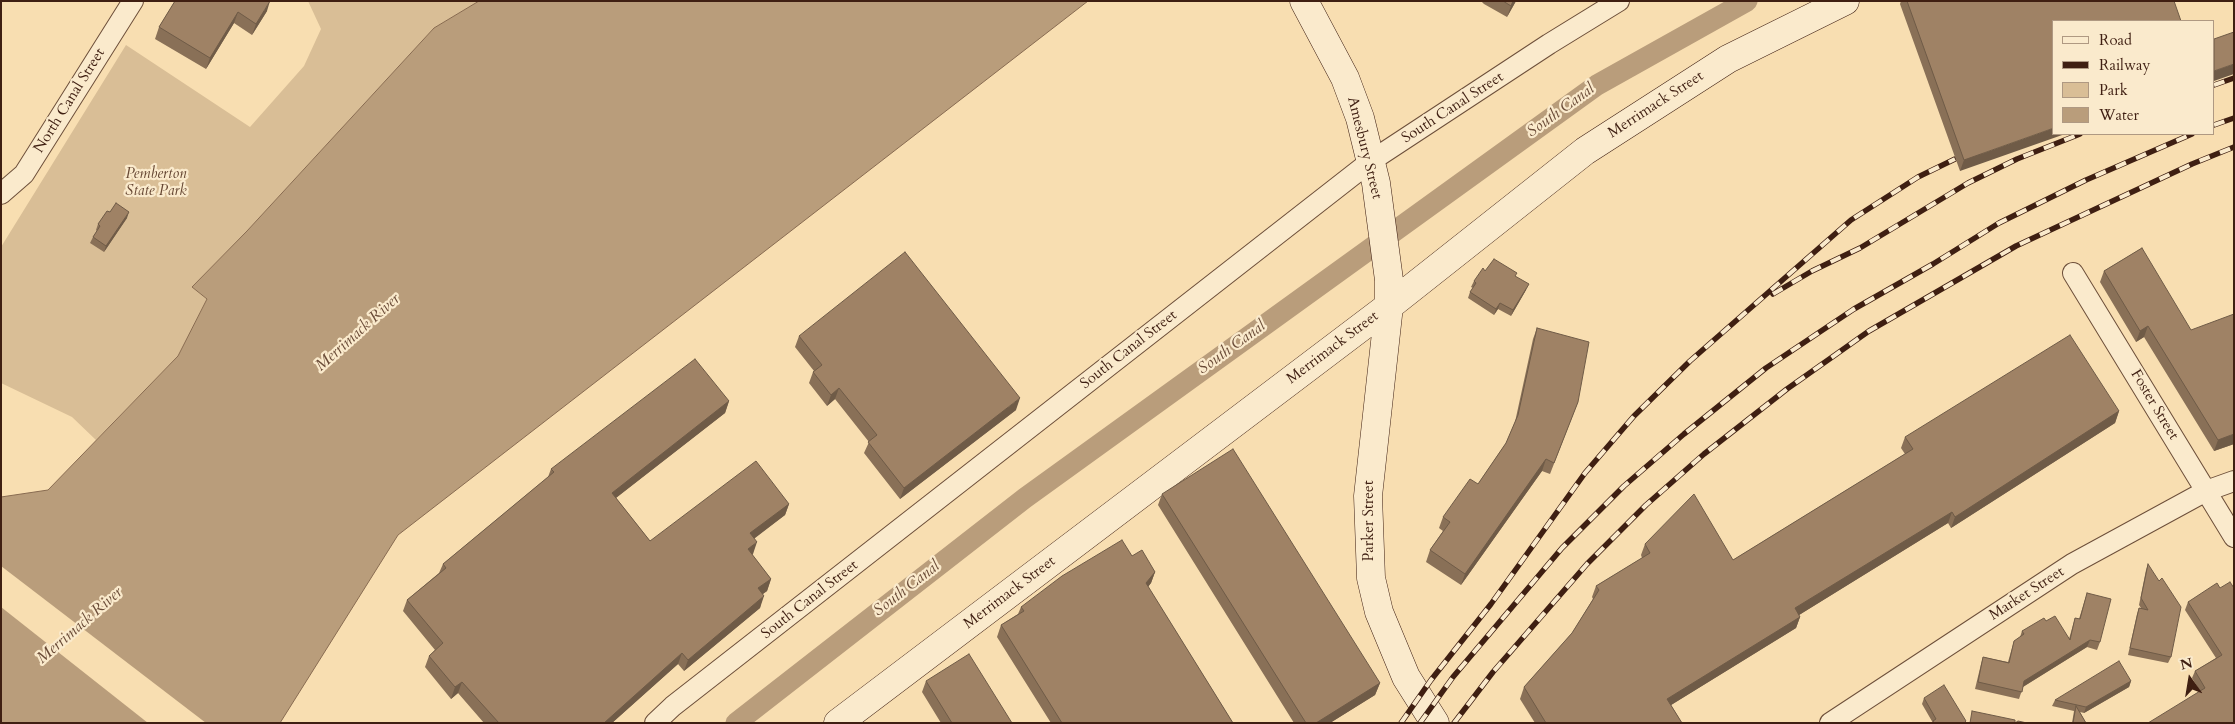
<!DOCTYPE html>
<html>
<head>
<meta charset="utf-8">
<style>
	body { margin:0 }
	#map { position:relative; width:2235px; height:724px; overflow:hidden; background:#f8deb1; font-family:Cardo,serif }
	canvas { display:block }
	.frame { position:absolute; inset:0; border:2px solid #3f1f12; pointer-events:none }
	.legend { position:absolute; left:2052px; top:20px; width:162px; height:115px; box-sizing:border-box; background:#faeacc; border:1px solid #af9982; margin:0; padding:6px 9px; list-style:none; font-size:15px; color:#3f1f12 }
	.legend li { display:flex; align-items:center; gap:10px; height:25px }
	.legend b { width:25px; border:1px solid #af9982 }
	.north { position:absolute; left:2165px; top:654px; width:50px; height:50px; -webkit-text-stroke:4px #faeacc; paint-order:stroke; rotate:347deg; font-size:14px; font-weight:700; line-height:20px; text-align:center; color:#3f1f12 }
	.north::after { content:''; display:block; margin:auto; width:18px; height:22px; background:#3f1f12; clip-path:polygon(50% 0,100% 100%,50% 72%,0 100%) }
</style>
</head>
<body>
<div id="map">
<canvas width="2235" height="724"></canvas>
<div class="frame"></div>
<ul class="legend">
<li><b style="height:6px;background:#faeacc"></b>Road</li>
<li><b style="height:6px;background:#3f1f12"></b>Railway</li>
<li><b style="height:14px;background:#d9be96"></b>Park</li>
<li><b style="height:14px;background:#b99d7b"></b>Water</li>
</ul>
<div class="north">N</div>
</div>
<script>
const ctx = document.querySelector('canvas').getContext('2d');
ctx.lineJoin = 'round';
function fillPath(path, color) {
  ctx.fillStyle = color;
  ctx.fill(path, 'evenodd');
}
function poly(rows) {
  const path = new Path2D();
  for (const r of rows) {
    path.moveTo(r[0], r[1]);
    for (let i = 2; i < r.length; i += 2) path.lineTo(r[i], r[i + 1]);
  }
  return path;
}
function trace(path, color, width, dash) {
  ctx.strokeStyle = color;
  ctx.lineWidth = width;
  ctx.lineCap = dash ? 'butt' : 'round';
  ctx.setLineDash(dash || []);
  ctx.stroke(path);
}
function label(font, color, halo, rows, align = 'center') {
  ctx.font = font + ' Cardo,serif';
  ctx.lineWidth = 4.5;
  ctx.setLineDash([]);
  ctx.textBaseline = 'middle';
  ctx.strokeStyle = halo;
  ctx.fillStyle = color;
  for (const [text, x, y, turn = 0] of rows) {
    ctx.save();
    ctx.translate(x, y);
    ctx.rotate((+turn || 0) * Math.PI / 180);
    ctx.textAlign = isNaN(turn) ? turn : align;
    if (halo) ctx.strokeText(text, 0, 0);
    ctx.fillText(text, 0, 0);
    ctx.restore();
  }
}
const green = poly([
	[308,1,479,1,434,28,247,231,192,287,207,299,178,356,96,440,72,417,1,383,1,247,126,45,250,127,304,66,321,29]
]);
const water = poly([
	[479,1,1088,1,398,535,280,723,1,723,1,497,48,490,178,356,207,299,192,287,247,231,434,28,479,1]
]);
const pier = poly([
	[1,566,206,723,148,723,1,607]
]);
const canal = poly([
	[736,723,1025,498,1597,85,1747,1]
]);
const minor = poly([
	[1,194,24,174,133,1],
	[2073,273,2234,537],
	[655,723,673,706,1371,161,1549,44,1619,1],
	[1830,723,2072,564,2206,491,2234,481]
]);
const secondary = poly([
	[1304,1,1345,78,1360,118,1376,183,1389,280,1389,306,1368,496,1371,578,1379,612,1406,677,1435,723],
	[838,723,1389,306,1585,151,1728,59,1845,1]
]);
const rail = poly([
	[2214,85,2234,78],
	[2214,125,2234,118],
	[1773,294,1812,271,1860,248,1968,183,2017,159,2080,134],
	[1401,723,1431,680,1491,604,1585,473,1634,416,1690,361,1851,220,1918,177,1955,159],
	[1420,723,1453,677,1562,548,1624,486,1684,434,1766,368,1854,309,1933,264,1999,223,2086,180,2192,134],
	[1454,723,1493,672,1587,564,1646,505,1704,454,1787,389,1869,331,2016,246,2192,164,2234,147]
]);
const wall = poly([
	[175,1,267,11,252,35,234,23,206,69,155,39,159,27],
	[1481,1,1516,1,1507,17,1484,4],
	[1901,1,2174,1,1960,171,1900,4],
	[110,212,127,218,104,252,90,243,93,237,97,231,96,230,98,224],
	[2142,248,2234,444,2214,451,2144,337,2136,342,2100,282,2104,271],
	[1485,271,1516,277,1526,290,1511,316,1498,309,1494,315,1468,298,1470,292,1473,288,1471,287,1474,281],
	[1537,328,1578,402,1550,474,1542,471,1461,585,1426,562,1430,550,1443,531,1439,528,1443,517,1478,484,1506,443,1515,422,1533,339],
	[799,336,1016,410,900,499,864,453,869,442,835,399,827,406,809,383,813,372,814,371,795,347],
	[729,401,725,413,616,498,650,541,789,504,785,515,754,538,753,554,752,555,771,579,767,591,763,594,760,608,684,671,678,664,612,723,484,723,458,693,451,699,425,667,429,656,435,650,403,611,407,600,439,573,443,564,548,477,551,469],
	[2119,411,2115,423,1951,528,1948,523,1799,615,1800,617,1796,628,1671,705,1682,723,1535,723,1520,699,1524,687,1572,633,1593,599,1592,597,1596,586,1642,558,1641,555,1645,544,1733,560,1905,454,1901,448,1905,437],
	[1162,494,1380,683,1375,695,1330,723,1294,723,1158,505],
	[1132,556,1155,572,1151,583,1148,587,1233,723,1051,723,997,637,1001,625,1018,614,1021,607],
	[2148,564,2171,657,2168,663,2128,655,2137,614,2139,608,2141,608,2139,605,2146,570],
	[2220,588,2234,723,2200,691,2192,678,2195,671,2216,658,2185,610,2188,602],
	[2087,593,2100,642,2097,650,2087,647,2023,687,2019,699,1975,689,1981,664,1983,657,2008,662,2014,641,2020,637,2022,631,2046,621,2069,639,2075,618,2079,619],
	[926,681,1012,723,941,723,922,692],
	[2131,681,2129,687,2084,713,2080,712,2086,723,2072,723,2074,711,2052,706,2055,700],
	[1924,698,1965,723,1933,723,1922,704]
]);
const shadedWall = poly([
	[270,1,267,11,252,35,256,24],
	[1513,1,1516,1,1507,17,1511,6],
	[238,12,234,23,206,69,210,58],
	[2234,64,2234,74,2214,81,2214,71],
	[2054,128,2054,134,2065,134,1960,171,1964,160],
	[129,212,127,218,104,252,106,246],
	[1529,284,1526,290,1511,316,1513,310],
	[1500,303,1498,309,1494,315,1496,309],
	[2148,326,2144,337,2136,342,2140,331],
	[839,388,835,399,827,406,831,395],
	[1020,398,1016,410,900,499,904,488],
	[729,401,725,413,608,504,612,493],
	[2119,411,2115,423,1951,528,1955,517],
	[2234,434,2234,444,2214,451,2218,440],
	[1546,459,1542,471,1461,585,1465,574],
	[789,504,785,515,746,545,750,533],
	[1952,512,1948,523,1791,620,1795,608],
	[757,542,753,554,744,561,748,549],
	[1155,572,1151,583,1142,594,1146,583],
	[771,579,767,591,754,600,758,588],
	[764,596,760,608,684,671,688,660],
	[1800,617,1796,628,1663,710,1667,699],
	[2090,640,2087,647,2021,688,2024,681],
	[682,653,678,664,612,723,604,723],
	[2131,681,2129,687,2084,713,2086,707],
	[462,682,458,693,451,699,455,687],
	[1380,683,1375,695,1330,723,1316,723]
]);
const building = poly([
	[175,1,270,1,256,24,238,12,210,58,159,27,175,1],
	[1503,1,1513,1,1511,6,1503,1],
	[1907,1,2174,1,2181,21,2054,21,2054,128,1964,160,1907,1],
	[2234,32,2234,64,2214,71,2214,39,2234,32],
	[116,203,129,212,106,246,93,237,100,226,98,224,107,211,110,212,116,203],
	[2142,248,2191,330,2234,314,2234,434,2218,440,2148,326,2140,331,2104,271,2142,248],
	[905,252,1020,398,904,488,868,442,877,435,839,388,831,395,813,372,822,365,799,336,905,252],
	[1494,259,1517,273,1515,276,1529,284,1513,310,1500,303,1496,309,1470,292,1476,283,1474,281,1483,268,1485,271,1494,259],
	[1537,328,1589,342,1578,402,1554,463,1546,459,1465,574,1430,550,1450,522,1443,517,1470,479,1478,484,1506,443,1518,415,1537,328],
	[2070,335,2119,411,1955,517,1952,512,1795,608,1800,617,1667,699,1682,723,1546,723,1524,687,1572,633,1599,590,1596,586,1650,553,1645,544,1694,494,1733,560,1913,449,1905,437,2070,335],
	[695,359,729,401,612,493,650,541,756,461,789,504,750,533,757,542,748,549,771,579,758,588,764,596,688,660,682,653,604,723,499,723,462,682,455,687,429,656,443,643,407,600,446,568,443,564,554,472,551,469,695,359],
	[1233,449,1380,683,1316,723,1306,723,1162,494,1233,449],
	[1122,540,1132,556,1142,550,1155,572,1146,583,1233,723,1062,723,1001,625,1024,611,1021,607,1062,576,1122,540],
	[2148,564,2159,581,2162,578,2181,607,2171,657,2130,648,2139,608,2148,610,2141,598,2148,564],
	[2230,582,2234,588,2234,723,2148,723,2205,688,2195,671,2222,655,2188,602,2217,583,2220,588,2230,582],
	[2087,593,2111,599,2100,642,2090,640,2024,681,2022,692,1978,682,1983,657,2009,663,2014,641,2024,634,2022,631,2044,618,2046,621,2055,616,2070,640,2075,618,2080,619,2087,593],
	[969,654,1012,723,952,723,926,681,969,654],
	[2119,661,2131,681,2086,707,2055,700,2119,661],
	[1944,685,1966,721,1964,723,1934,723,1933,721,1936,719,1924,698,1944,685],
	[2076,706,2086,723,2073,723,2076,706],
	[1972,711,2015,720,2015,723,2018,721,2027,723,1970,723,1972,711]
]);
const streetNames = [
	["North Canal Street",70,101,-58],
	["Merrimack Street",1656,105,-33],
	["South Canal Street",1453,108,-33],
	["Amesbury Street",1364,148,76],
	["Merrimack Street",1333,348,-37],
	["South Canal Street",1129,350,-38],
	["Foster Street",2154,405,59],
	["Parker Street",1370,521,-90],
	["Merrimack Street",1010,593,-37],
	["Market Street",2027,594,-33],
	["South Canal Street",810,600,-38]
];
const parkNames = [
	["Pemberton",156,175],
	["State Park",156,192]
];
const waterNames = [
	["South Canal",1561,111,-36],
	["Merrimack River",358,333,-42],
	["South Canal",1232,348,-36],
	["South Canal",907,589,-38],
	["Merrimack River",80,626,-41]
];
fillPath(green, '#d9be96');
fillPath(water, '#b99d7b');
trace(water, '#886b51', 1);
fillPath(pier, '#f8deb1');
trace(canal, '#b99d7b', 21);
trace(minor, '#6d4f3a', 22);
trace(secondary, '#3f1f12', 29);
trace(minor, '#faeacc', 20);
trace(secondary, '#faeacc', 28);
trace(rail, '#3f1f12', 5.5);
trace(rail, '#faeacc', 4, [11]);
fillPath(wall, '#897057');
fillPath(shadedWall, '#6f5b47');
fillPath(building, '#9f8265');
trace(building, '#6f5b47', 1);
label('15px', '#3f1f12', '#faeacc', streetNames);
label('italic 15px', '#664733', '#faeacc', parkNames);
label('italic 16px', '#6a4b37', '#faeacc', waterNames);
</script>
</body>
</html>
